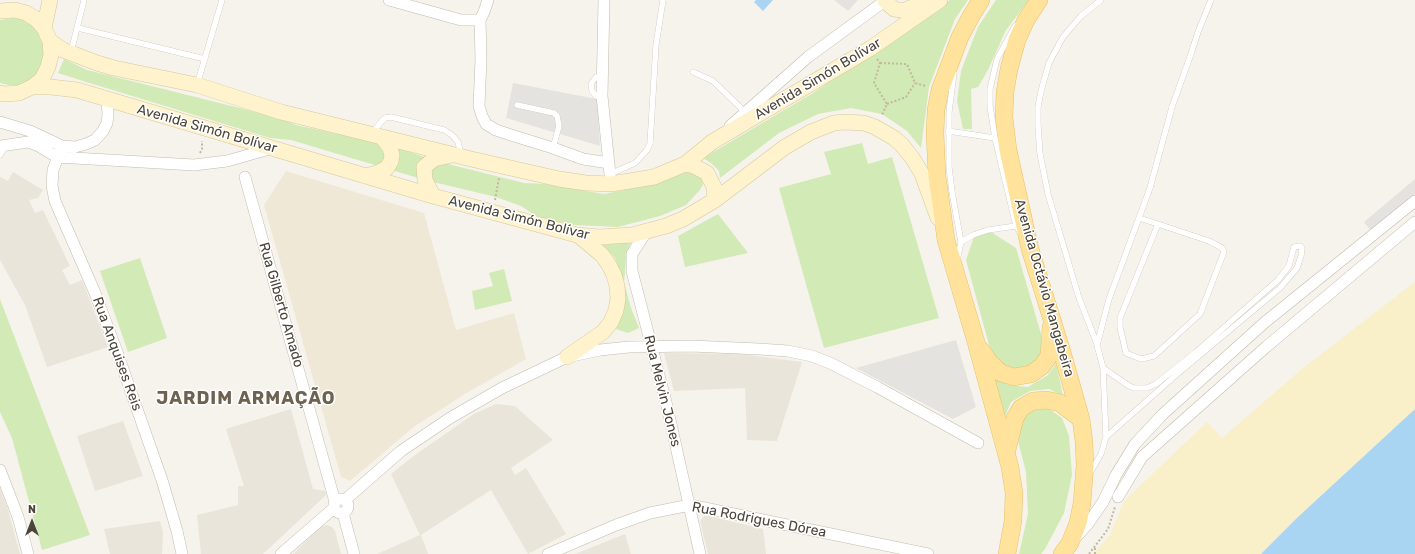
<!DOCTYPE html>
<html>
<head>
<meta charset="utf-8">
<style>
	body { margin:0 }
	#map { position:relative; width:1415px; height:554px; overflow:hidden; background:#f6f3ec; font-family:Rubik,sans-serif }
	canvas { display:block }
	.north { position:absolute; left:12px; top:502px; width:40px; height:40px; -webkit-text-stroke:3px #fff; paint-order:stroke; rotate:0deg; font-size:11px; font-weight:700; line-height:16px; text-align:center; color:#4b4439 }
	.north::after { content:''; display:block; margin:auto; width:14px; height:18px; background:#4b4439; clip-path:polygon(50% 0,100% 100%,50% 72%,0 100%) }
</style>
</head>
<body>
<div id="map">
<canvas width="1415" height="554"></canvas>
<div class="north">N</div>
</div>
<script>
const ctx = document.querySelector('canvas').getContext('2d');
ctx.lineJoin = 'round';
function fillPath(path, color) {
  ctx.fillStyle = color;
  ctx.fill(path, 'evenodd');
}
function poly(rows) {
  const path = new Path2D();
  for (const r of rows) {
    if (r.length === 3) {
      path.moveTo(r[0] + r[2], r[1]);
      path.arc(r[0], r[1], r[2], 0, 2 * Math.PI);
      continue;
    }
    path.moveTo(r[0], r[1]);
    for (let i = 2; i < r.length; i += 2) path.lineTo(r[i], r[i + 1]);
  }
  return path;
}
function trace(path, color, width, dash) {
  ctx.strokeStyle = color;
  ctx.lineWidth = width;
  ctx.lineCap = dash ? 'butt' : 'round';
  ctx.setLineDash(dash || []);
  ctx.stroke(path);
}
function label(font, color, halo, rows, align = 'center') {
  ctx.font = font + ' Rubik,sans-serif';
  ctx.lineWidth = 3;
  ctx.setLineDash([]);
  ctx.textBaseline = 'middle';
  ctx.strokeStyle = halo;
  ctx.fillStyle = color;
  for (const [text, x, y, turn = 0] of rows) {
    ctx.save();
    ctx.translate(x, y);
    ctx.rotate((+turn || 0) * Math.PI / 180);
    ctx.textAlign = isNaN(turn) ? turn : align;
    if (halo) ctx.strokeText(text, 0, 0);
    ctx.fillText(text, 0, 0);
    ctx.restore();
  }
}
const residential = poly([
	[13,172,43,190,38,198,29,200,35,213,43,210,70,266,62,270,70,285,82,280,108,347,47,367,25,305,0,260,0,177,8,181],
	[664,353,740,354,802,362,777,441,747,440,745,388,674,391],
	[496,404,515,406,553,440,511,468,515,475,526,468,566,534,528,554,491,490,421,535,428,554,377,554,420,535,391,474,415,455,474,414],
	[291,409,313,489,325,491,326,495,263,554,201,554,197,515,238,505,238,486,244,486,226,429],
	[123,421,143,476,95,491,77,436],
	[0,487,8,510,20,554,0,554],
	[705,515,763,529,766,554,708,554,700,521],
	[160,521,163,532,162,554,110,554,104,529],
	[327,525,332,527,335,531,341,554,293,554,320,527],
	[625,534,631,554,575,554]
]);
const education = poly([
	[286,171,424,213,456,330,514,313,526,359,465,394,415,426,350,481,341,477,264,205]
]);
const green = poly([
	[950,0,968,0,955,19,929,87,921,148,907,131,882,114,851,108,818,114,779,133,720,178,719,171,711,163,703,158,813,93],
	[996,0,1029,0,1006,30,988,70,978,87,971,89,972,129,963,129,957,101,961,71,978,27],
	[13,18,25,19,34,25,46,43,44,65,30,81,20,85,9,85,0,83,0,20],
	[64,59,87,70,276,117,296,125,388,145,440,162,524,183,545,184,604,194,644,186,687,170,702,178,703,185,699,191,686,205,660,216,618,227,574,225,539,218,521,206,496,197,425,180,291,140,270,138,83,81,58,73],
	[862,143,868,164,892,157,939,318,824,348,779,188,831,174,824,152],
	[718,214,748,253,685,267,678,236],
	[991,232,1016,248,1041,334,1042,347,1040,354,1033,366,1022,371,1008,368,995,358,989,345,966,260,974,237],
	[631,242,626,258,624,283,631,308,639,328,628,333,616,329,623,307,624,283,615,258,603,245],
	[140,258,167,338,128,352,100,271],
	[504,269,512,301,475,310,472,291,493,286,489,273],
	[0,299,90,535,42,550,12,438,0,412],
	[1056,363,1063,396,1049,389,1030,391,1011,402,1004,419,993,376,1008,385,1028,387,1048,375],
	[1048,408,1062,418,1069,436,1072,475,1064,513,1045,549,1041,554,1019,554,1028,514,1026,472,1017,437,1020,423,1031,411]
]);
const sand = poly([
	[1415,282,1415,409,1298,517,1261,554,1093,554,1110,535,1124,501,1207,422,1222,438,1303,368]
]);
const parking = poly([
	[834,0,858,0,848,11],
	[513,83,597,99,600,146,506,118],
	[1415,179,1415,194,1371,231,1364,222],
	[956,340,976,407,953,419,856,368]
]);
const water = poly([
	[756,0,773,0,763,11,754,2],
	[1415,409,1415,554,1261,554,1298,517]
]);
const path = poly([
	[877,59,880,63,874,83,887,104,882,115],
	[880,63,907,64,915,83,926,86],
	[887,104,906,97,915,83],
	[200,153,202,149,202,141],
	[495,200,499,178],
	[1089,554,1108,529,1115,507],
	[1095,554,1095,546]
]);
const lane = poly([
	[1015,26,997,59,990,89,990,106,995,138,1016,226,1020,232],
	[78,28,205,59],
	[71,52,84,0],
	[693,72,713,81,745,112],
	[954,73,949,112,949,167,952,192,961,242],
	[602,75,596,77,591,84,592,91,596,96,602,97],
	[197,85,222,0],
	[517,105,554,113,557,116,559,126,553,148],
	[948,131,995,138],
	[373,132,381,122,385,118,391,117,444,130,452,135,458,142,461,154],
	[0,155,6,146],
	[610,174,635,163,647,150,650,144,656,45,663,0],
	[1139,218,1158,224,1209,241,1222,248,1224,252,1200,314,1154,356,1141,359,1126,353,1120,327,1120,318,1158,224],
	[957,261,961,242,973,235,988,230,1016,226],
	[1097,344,1079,298,1048,194,1040,154,1038,125,1038,107,1041,91,1049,63,1063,37,1081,16,1101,0],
	[1103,368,1129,386,1134,388,1147,388,1156,384,1196,352,1278,280,1289,266,1294,247,1300,246,1302,248,1301,256,1297,268,1280,288,1176,375,1106,437],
	[1089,475,1101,454,1106,437,1103,368,1097,345,1109,299,1150,188,1172,107,1191,54,1198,32,1211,0]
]);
const street = poly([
	[389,0,461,20,480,20],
	[488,0,484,12,480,20,481,60,479,106,482,116,486,124,496,130,511,135,553,148,583,159,609,163],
	[604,0,602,96,611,184],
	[0,122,30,131,62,146,75,147,86,144,95,140,103,131,107,123,108,115,107,99],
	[730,126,808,57,886,0],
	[0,146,28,142,37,145,57,157,194,165,227,161,273,148],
	[62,146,53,170,52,186,55,201,95,293,116,349,162,480,177,531,182,554],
	[245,177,335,502],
	[646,232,632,254,632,271,666,402,700,554],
	[0,470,18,517,28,554],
	[1118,497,1142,457,1266,347,1415,222],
	[341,506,7],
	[345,500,401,451,450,418,502,388,567,357,600,350,629,347,691,346,759,349,788,351,812,356,830,363,877,387,978,443],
	[343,513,354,554],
	[1076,537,1087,525,1103,502,1116,475,1135,444,1163,414,1264,323,1415,201],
	[281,554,334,508],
	[548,554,616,525,650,513,690,505,928,554]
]);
const secondary = poly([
	[885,1,894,9,899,10,905,10,930,0],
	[0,11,15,10,26,13,36,19,44,28,50,41,51,55,48,67,42,79,32,87,19,93,4,94,0,93],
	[44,28,50,0],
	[50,41,63,50,97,63,114,68,197,85,281,112,471,159,559,179,586,183,611,184,654,177,685,164,712,142,871,48,940,0],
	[32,87,51,87,77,90,433,196,577,235,599,237,632,235,666,226,683,219,715,200,785,147,811,132,834,123,844,122,864,123,875,127,894,138,902,145,913,159,922,174,938,218],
	[685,164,694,166,707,173,714,187,715,200],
	[365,176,377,173,387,168,391,161,392,155,390,148,382,137],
	[433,196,425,180,424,167,434,159,452,155],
	[567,357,603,332,611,322,616,310,618,299,617,286,614,275,609,265,602,255,578,235]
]);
const primary = poly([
	[981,0,971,16,960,37,940,90,936,110,935,133,937,176,946,240,976,342,1010,467,1014,493,1013,521,1007,554],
	[1039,0,1026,20,1017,40,1009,69,1005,92,1004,117,1008,150,1030,249,1062,352,1081,419,1084,442,1085,465,1082,503,1078,523,1070,543,1062,554],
	[981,350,990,363,1001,373,1014,377,1031,374,1042,366,1049,356,1051,327],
	[1007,450,1015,418,1021,408,1033,401,1047,400,1060,403,1081,419]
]);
const streetNames = [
	["Avenida Simón Bolívar",818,79,-31],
	["Avenida Simón Bolívar",207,129,16],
	["Avenida Simón Bolívar",519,218,14],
	["Avenida Octávio Mangabeira",1044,288,74],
	["Rua Gilberto Amado",281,305,74],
	["Rua Anquises Reis",117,354,70],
	["Rua Melvin Jones",662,391,76],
	["Rua Rodrigues Dórea",759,520,11]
];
const districtNames = [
	["JARDIM ARMAÇÃO",246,399]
];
fillPath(residential, '#eae5da');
fillPath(education, '#efe8d6');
fillPath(green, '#d2eab5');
fillPath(sand, '#f9efc9');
fillPath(parking, '#e5e3e0');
fillPath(water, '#a9d4f2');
trace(lane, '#c2bbae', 6);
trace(street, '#c2bbae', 12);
trace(secondary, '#d6c79b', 16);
trace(primary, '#e6c16a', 18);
trace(path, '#c4b79f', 2, [2, 2]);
trace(lane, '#fff', 5.5);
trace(street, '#fff', 11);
trace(secondary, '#fff3cd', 15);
trace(primary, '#ffe39c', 17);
label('14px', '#4b4439', '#fff', streetNames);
ctx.letterSpacing = '1px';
label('bold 18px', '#6e6250', '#fff', districtNames);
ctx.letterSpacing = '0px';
</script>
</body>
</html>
